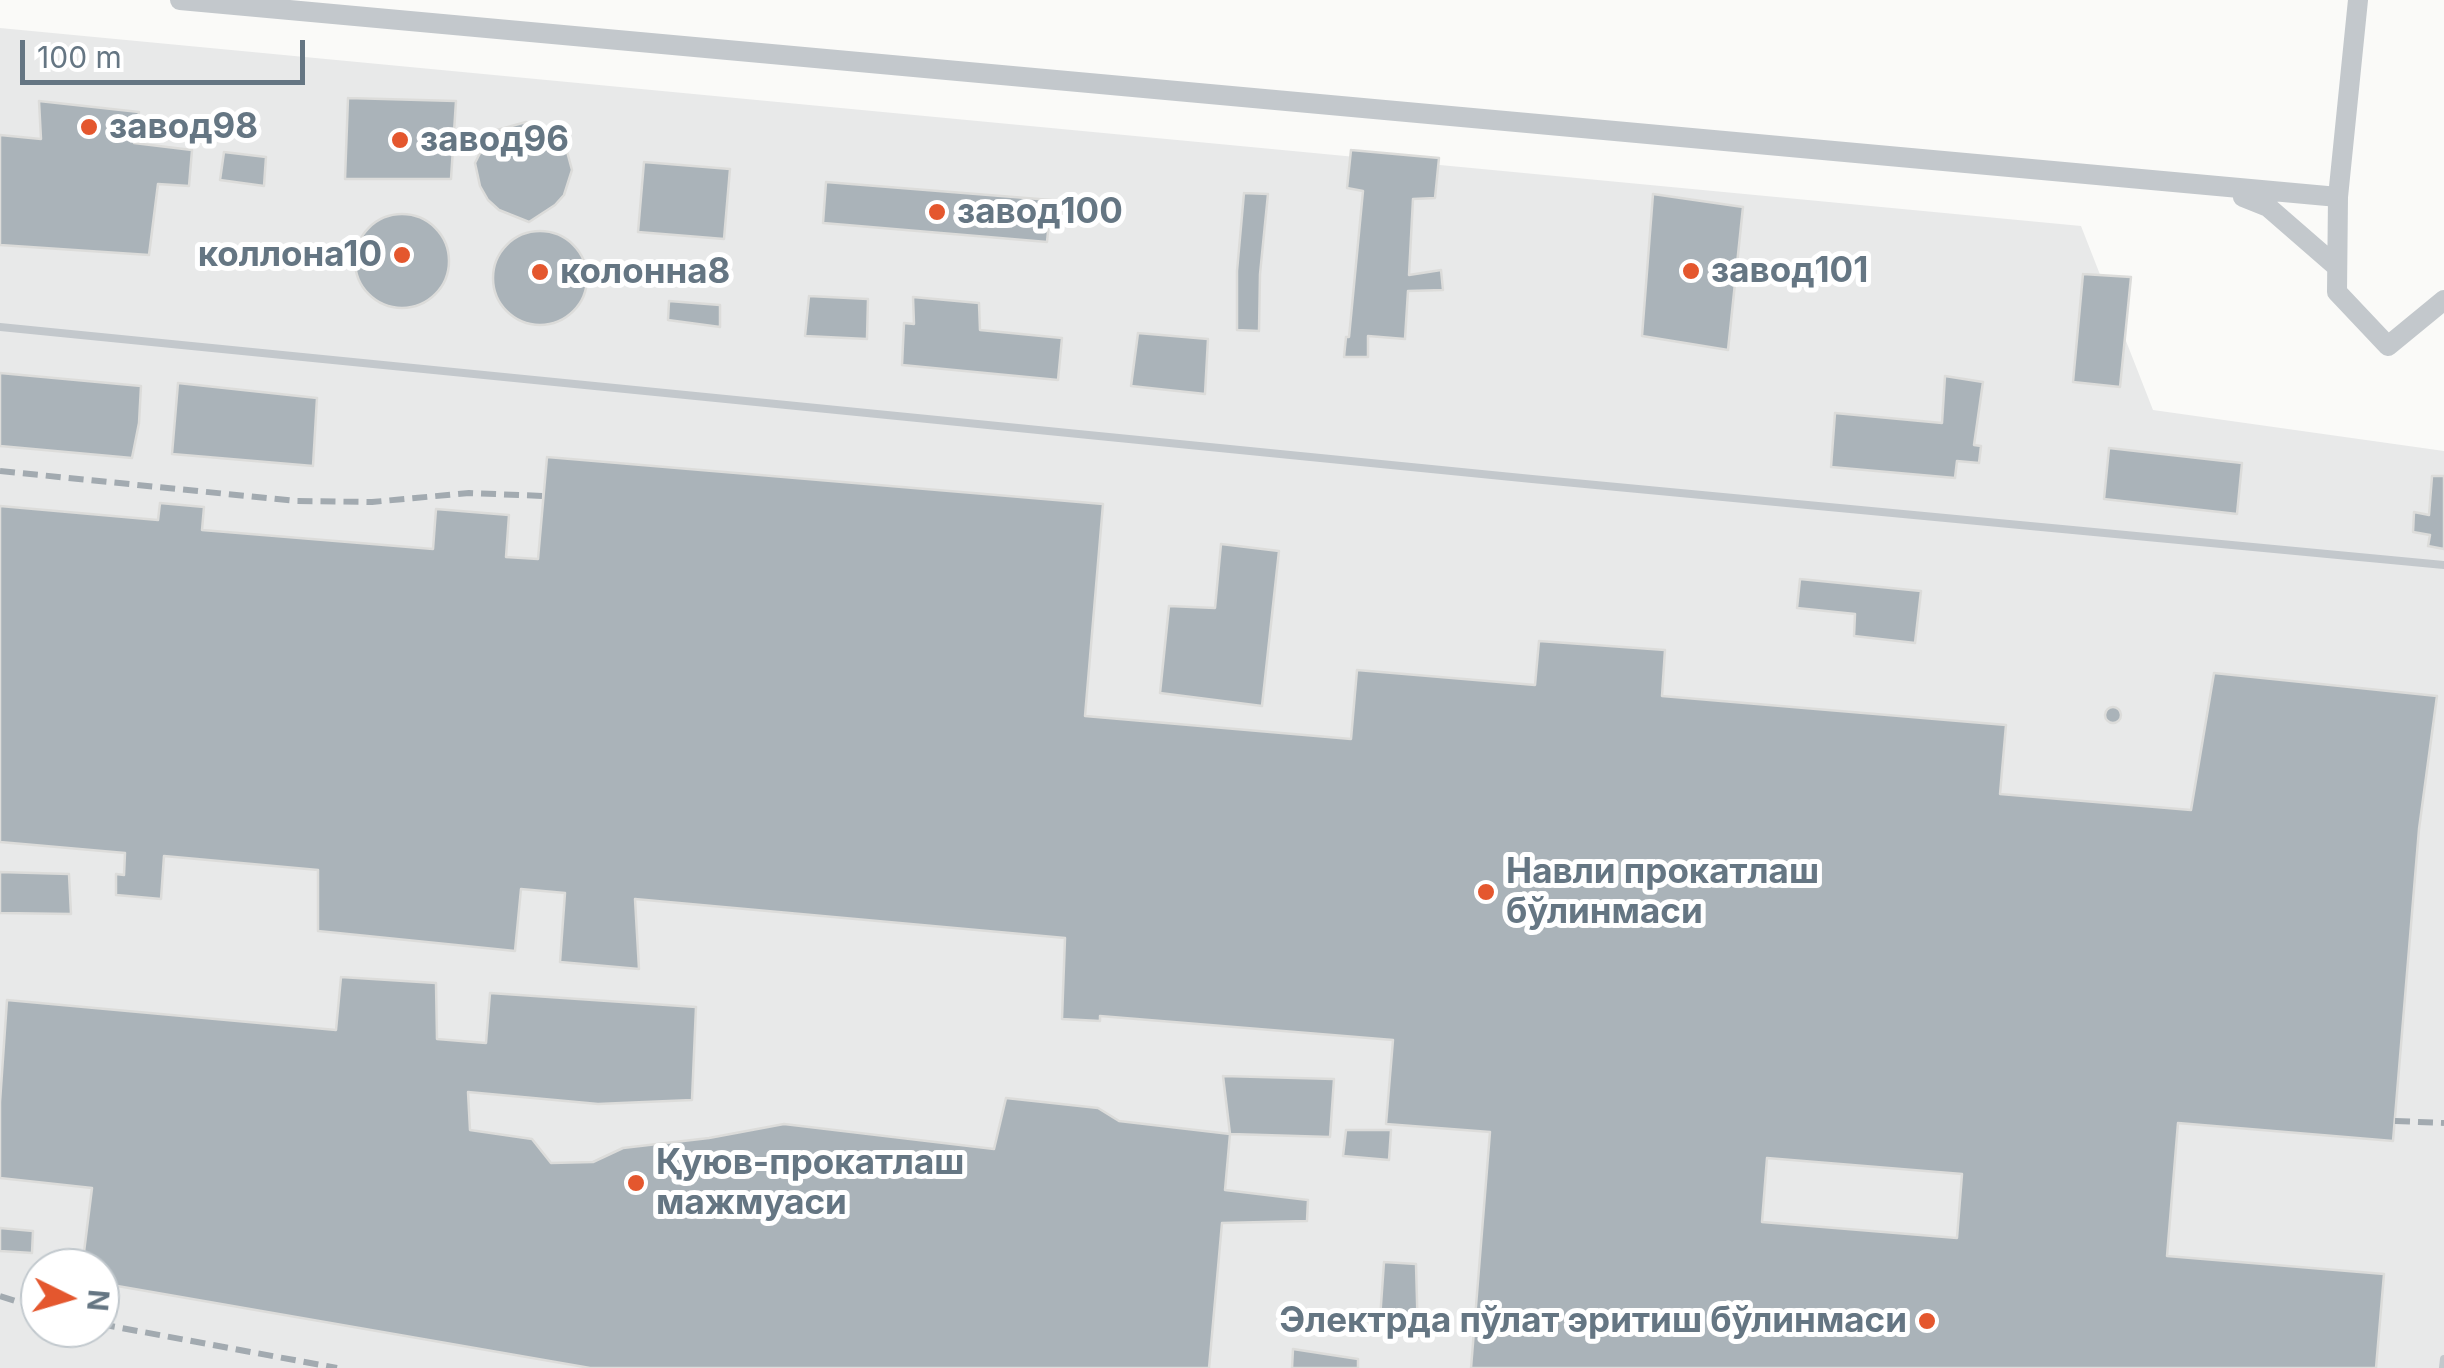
<!DOCTYPE html>
<html>
<head>
<meta charset="utf-8">
<style>
	body { margin:0 }
	#map { position:relative; width:2444px; height:1368px; overflow:hidden; background:#fafaf8; font-family:Inter,sans-serif }
	canvas { display:block }
	.north { position:absolute; left:20px; top:1248px; width:100px; height:100px; box-sizing:border-box; background:#fff; border:2px solid #c1c8cd; border-radius:50%; rotate:95deg; font-size:28px; font-weight:700; line-height:40px; text-align:center; color:#657683 }
	.north::after { content:''; display:block; margin:auto; width:35px; height:45px; background:#e4572e; clip-path:polygon(50% 0,100% 100%,50% 72%,0 100%) }
	.scale { position:absolute; left:20px; top:40px; width:285px; height:45px; box-sizing:border-box; border:5px solid #657683; border-top:0; padding-left:12px; font-size:30px; line-height:35px; white-space:nowrap; color:#657683; -webkit-text-stroke:8px #fff; paint-order:stroke }
</style>
</head>
<body>
<div id="map">
<canvas width="2444" height="1368"></canvas>
<div class="north">N</div>
<div class="scale">100 m</div>
</div>
<script>
const ctx = document.querySelector('canvas').getContext('2d');
ctx.lineJoin = 'round';
function fillPath(path, color) {
  ctx.fillStyle = color;
  ctx.fill(path, 'evenodd');
}
function poly(rows) {
  const path = new Path2D();
  for (const r of rows) {
    if (r.length === 3) {
      path.moveTo(r[0] + r[2], r[1]);
      path.arc(r[0], r[1], r[2], 0, 2 * Math.PI);
      continue;
    }
    path.moveTo(r[0], r[1]);
    for (let i = 2; i < r.length; i += 2) path.lineTo(r[i], r[i + 1]);
  }
  return path;
}
function trace(path, color, width, dash) {
  ctx.strokeStyle = color;
  ctx.lineWidth = width;
  ctx.lineCap = dash ? 'butt' : 'round';
  ctx.setLineDash(dash || []);
  ctx.stroke(path);
}
function label(font, color, halo, rows, align = 'center') {
  ctx.font = font + ' Inter,sans-serif';
  ctx.lineWidth = 10;
  ctx.setLineDash([]);
  ctx.textBaseline = 'middle';
  ctx.strokeStyle = halo;
  ctx.fillStyle = color;
  for (const [text, x, y, turn = 0] of rows) {
    ctx.save();
    ctx.translate(x, y);
    ctx.rotate((+turn || 0) * Math.PI / 180);
    ctx.textAlign = isNaN(turn) ? turn : align;
    if (halo) ctx.strokeText(text, 0, 0);
    ctx.fillText(text, 0, 0);
    ctx.restore();
  }
}
const built = poly([
	[0,28,2081,226,2153,410,2444,451,2444,1368,0,1368],
	[40,1268,100,1268,100,1328,40,1328]
]);
const building = poly([
	[348,98,456,101,451,179,345,179,348,98],
	[39,101,139,112,134,143,192,150,189,186,158,184,149,255,0,245,0,135,41,139,39,101],
	[526,122,541,125,554,133,565,144,572,170,564,195,555,205,529,222,499,210,488,200,480,186,475,163,486,141,497,130,526,122],
	[1351,150,1439,158,1435,198,1413,199,1409,275,1441,270,1443,290,1408,291,1405,339,1368,336,1368,357,1344,357,1346,337,1349,337,1363,191,1347,188,1351,150],
	[224,152,266,157,264,186,220,180,224,152],
	[644,162,730,169,724,239,638,232,644,162],
	[826,182,1051,200,1047,242,823,223,826,182],
	[1244,193,1268,194,1260,274,1259,331,1237,330,1237,271,1244,193],
	[1653,194,1743,207,1728,350,1642,336,1653,194],
	[402,261,47],
	[540,278,47],
	[2083,274,2131,277,2120,387,2073,382,2083,274],
	[809,296,868,299,867,339,805,336,809,296],
	[913,297,979,303,980,330,1062,338,1058,380,902,365,904,323,914,324,913,297],
	[669,301,720,305,720,327,668,320,669,301],
	[1138,333,1208,339,1205,394,1131,386,1138,333],
	[0,373,141,386,139,423,132,458,0,446,0,373],
	[1945,376,1983,382,1974,445,1981,446,1979,463,1957,461,1955,478,1831,467,1835,413,1942,423,1945,376],
	[178,383,317,398,313,466,172,454,178,383],
	[2109,448,2242,463,2237,514,2104,499,2109,448],
	[547,457,1103,504,1085,716,1351,739,1357,670,1535,685,1539,641,1665,650,1662,696,2006,725,2000,794,2191,810,2214,673,2437,696,2419,829,2393,1141,2178,1123,2167,1256,2384,1274,2376,1368,1471,1368,1490,1132,1386,1124,1393,1040,1100,1016,1100,1021,1062,1019,1065,938,635,899,639,969,560,962,565,893,521,889,515,951,318,931,318,870,164,856,161,899,116,895,116,874,124,875,125,853,0,842,0,506,158,520,160,503,204,507,202,530,433,549,436,509,509,515,506,557,538,559,547,457],
	[1767,1158,1962,1174,1957,1238,1762,1222,1767,1158],
	[2432,476,2444,476,2444,549,2428,546,2430,535,2413,532,2414,512,2429,515,2432,476],
	[1221,544,1279,551,1262,706,1160,693,1169,606,1215,608,1221,544],
	[1800,579,1921,591,1915,643,1854,636,1855,614,1797,608,1800,579],
	[2113,715,8],
	[0,872,69,874,71,914,0,913,0,872],
	[341,977,436,983,437,1039,486,1043,490,993,696,1007,692,1100,598,1104,468,1092,470,1130,532,1139,551,1163,593,1162,623,1148,709,1138,784,1124,994,1149,1006,1098,1098,1108,1119,1121,1230,1134,1225,1190,1308,1200,1307,1221,1222,1223,1209,1368,590,1368,100,1283,100,1268,82,1268,92,1188,0,1178,0,1102,7,1000,336,1030,341,977],
	[1223,1076,1334,1079,1330,1137,1230,1134,1223,1076],
	[1346,1130,1391,1130,1389,1160,1343,1156,1346,1130],
	[0,1228,33,1231,32,1253,0,1251,0,1228],
	[1384,1262,1416,1264,1418,1337,1379,1333,1384,1262],
	[1293,1349,1358,1359,1358,1368,1292,1368,1293,1349]
]);
const service = poly([
	[0,327,1532,479,2444,565],
	[2443,1368,2444,1359]
]);
const tertiary = poly([
	[180,0,2338,197],
	[2358,0,2338,197,2337,292,2388,346,2444,300],
	[2243,197,2268,207,2337,267]
]);
const rail = poly([
	[0,471,296,501,372,502,469,493,544,496],
	[2395,1121,2444,1123],
	[0,1296,40,1309],
	[100,1324,337,1368]
]);
const markers = [
	[89,127,10,"#e4572e"],
	[400,140,10,"#e4572e"],
	[937,212,10,"#e4572e"],
	[402,255,10,"#e4572e"],
	[1691,271,10,"#e4572e"],
	[540,272,10,"#e4572e"],
	[1486,892,10,"#e4572e"],
	[636,1183,10,"#e4572e"],
	[1927,1321,10,"#e4572e"]
];
const poiNames = [
	["завод98",109,127],
	["завод96",420,140],
	["завод100",957,212],
	["коллона10",382,255,"right"],
	["завод101",1711,271],
	["колонна8",560,272],
	["Навли прокатлаш",1506,872],
	["бўлинмаси",1506,912],
	["Қуюв-прокатлаш",656,1163],
	["мажмуаси",656,1203],
	["Электрда пўлат эритиш бўлинмаси",1907,1321,"right"]
];
fillPath(built, '#e8e9e9');
fillPath(building, '#aab3b9');
trace(building, '#dcdcda', 2.5);
trace(service, '#c3c8cc', 8);
trace(tertiary, '#c3c8cc', 20);
trace(rail, '#a2aab0', 6, [15, 8]);
for (const [x, y, r, color] of markers) {
  const dot = new Path2D();
  dot.arc(x, y, r, 0, 2 * Math.PI);
  ctx.fillStyle = color;
  ctx.fill(dot);
  trace(dot, '#fff', 4);
}
label('bold 35px', '#657683', '#fff', poiNames, 'left');
</script>
</body>
</html>
